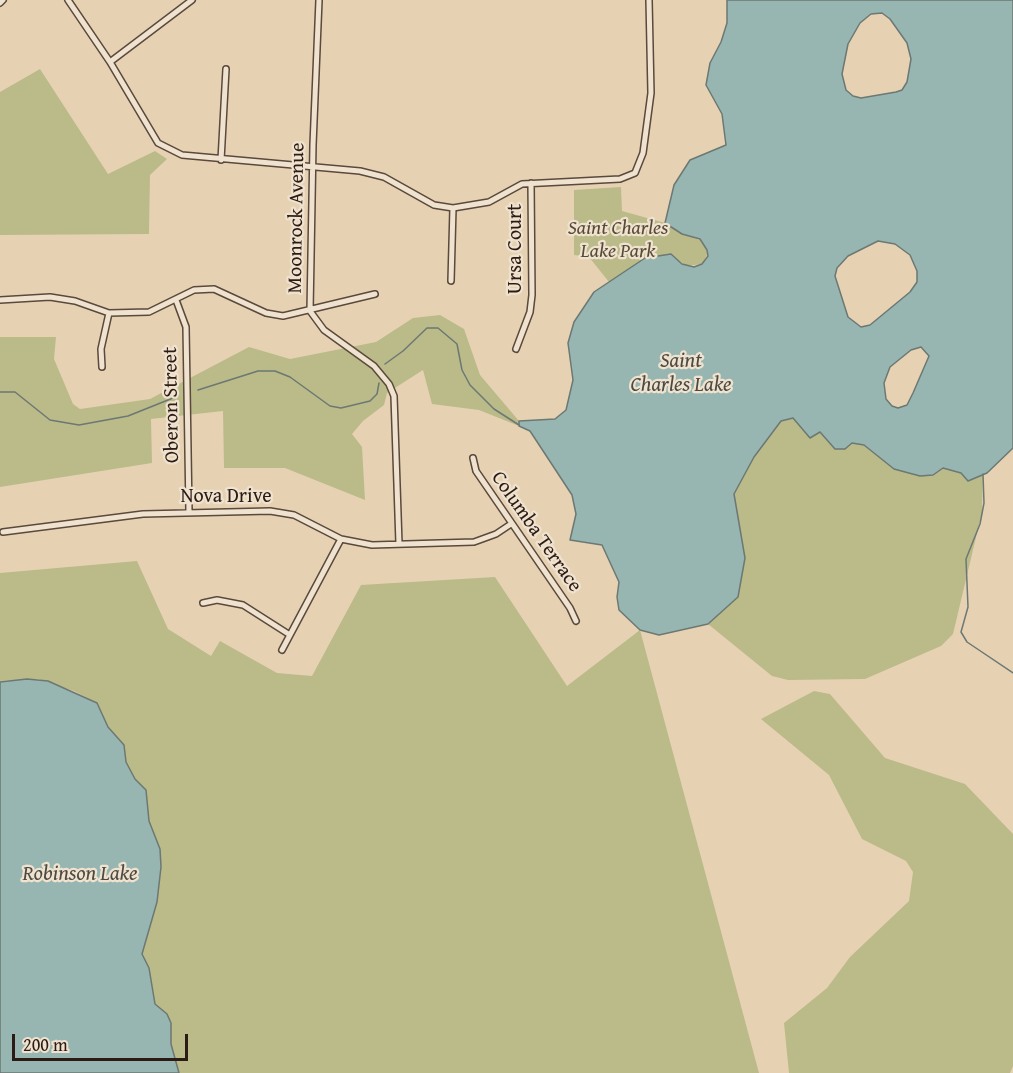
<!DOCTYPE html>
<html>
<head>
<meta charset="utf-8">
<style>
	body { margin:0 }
	#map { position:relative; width:1013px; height:1073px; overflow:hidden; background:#e6d2b3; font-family:"Gentium Book Plus",serif }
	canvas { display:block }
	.scale { position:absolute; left:12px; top:1034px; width:176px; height:27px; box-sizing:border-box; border:3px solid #2c1b14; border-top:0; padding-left:8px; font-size:18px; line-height:21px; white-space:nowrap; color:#2c1b14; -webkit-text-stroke:4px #efe2ce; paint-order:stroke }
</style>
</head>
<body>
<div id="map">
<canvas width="1013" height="1073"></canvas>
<div class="scale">200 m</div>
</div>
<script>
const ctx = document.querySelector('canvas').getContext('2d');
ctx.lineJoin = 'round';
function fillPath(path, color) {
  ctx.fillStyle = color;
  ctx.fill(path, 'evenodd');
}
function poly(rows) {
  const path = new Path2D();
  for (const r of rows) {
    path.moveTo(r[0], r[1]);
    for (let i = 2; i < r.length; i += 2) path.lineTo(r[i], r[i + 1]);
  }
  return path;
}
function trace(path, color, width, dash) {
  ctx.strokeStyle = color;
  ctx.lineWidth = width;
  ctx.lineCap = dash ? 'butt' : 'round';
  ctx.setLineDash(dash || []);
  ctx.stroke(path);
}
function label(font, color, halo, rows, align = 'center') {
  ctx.font = font + ' "Gentium Book Plus",serif';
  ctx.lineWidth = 4.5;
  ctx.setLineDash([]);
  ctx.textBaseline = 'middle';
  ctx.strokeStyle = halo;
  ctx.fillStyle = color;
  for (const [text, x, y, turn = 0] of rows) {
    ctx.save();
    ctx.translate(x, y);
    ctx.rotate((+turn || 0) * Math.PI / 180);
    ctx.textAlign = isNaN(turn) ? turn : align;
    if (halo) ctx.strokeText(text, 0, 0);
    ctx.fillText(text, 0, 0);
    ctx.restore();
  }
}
const green = poly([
	[40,69,108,174,155,151,167,159,150,175,149,234,0,235,0,92],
	[621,187,622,211,665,223,682,234,703,241,708,253,702,264,686,266,671,254,646,258,609,282,589,257,574,255,574,190],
	[440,315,464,329,480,375,519,421,519,426,479,410,432,404,423,370,387,393,384,405,363,421,352,434,362,447,365,500,285,468,224,468,223,411,151,419,152,463,0,487,0,337,56,337,54,359,73,404,80,409,150,399,249,347,290,359,376,342,413,318],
	[793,418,810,438,820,432,844,449,852,443,864,445,894,469,933,475,943,468,961,473,968,481,983,474,982,512,953,634,941,646,865,679,788,680,772,676,708,624,738,597,745,558,734,494,754,457,781,421],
	[137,561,168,629,211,656,220,641,277,673,312,676,361,585,495,577,567,686,640,630,759,1073,179,1073,171,1044,171,1023,155,1004,149,968,142,954,157,902,161,867,160,849,149,821,146,790,135,779,126,762,124,745,108,727,97,703,74,691,38,679,0,681,0,573],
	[814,691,830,694,885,758,965,784,1013,834,1013,1066,1010,1073,789,1073,784,1023,827,988,850,957,909,901,913,872,906,861,862,839,829,775,761,719]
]);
const water = poly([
	[727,0,1013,0,1013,448,987,473,968,481,961,473,943,468,933,475,920,476,894,469,864,445,852,443,845,449,835,449,820,432,810,438,793,418,781,421,754,457,734,494,745,558,738,597,708,624,659,635,640,630,619,610,617,597,619,582,602,545,570,540,576,514,572,495,530,431,519,426,519,421,555,419,566,410,573,380,568,343,574,322,594,292,645,258,671,254,682,264,694,267,702,264,708,256,707,250,700,239,682,234,665,223,674,185,690,160,726,145,722,114,706,85,710,63,721,42,727,23,727,0],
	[882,13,890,19,907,43,911,59,907,82,902,90,896,92,861,98,853,96,846,90,842,74,848,44,860,23,871,14,882,13],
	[878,241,895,244,910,255,917,271,917,282,910,292,870,325,861,327,848,317,835,276,837,268,848,256,878,241],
	[921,347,929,356,913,393,907,405,898,408,892,406,886,399,884,383,890,367,911,350,921,347],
	[27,679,48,681,97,703,108,727,124,745,126,762,135,779,146,790,149,821,160,849,161,867,157,902,142,954,149,968,155,1004,167,1014,171,1023,171,1044,179,1073,0,1073,0,682,27,679]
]);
const stream = poly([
	[385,364,403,351,427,328,438,328,457,344,462,370,470,385,494,409,519,425],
	[198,390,258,371,275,371,290,377,330,406,341,408,370,401,377,394,379,383],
	[0,392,15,392,50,420,79,425,128,416,178,396],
	[983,474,984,503,980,524,966,559,968,607,961,632,967,642,1013,673]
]);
const street = poly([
	[68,0,110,62,158,143,182,155,360,171,384,177,434,205,453,208,489,202,522,184,620,179,635,173,643,153,651,93,649,0],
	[319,0,313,145,310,311,324,330,374,366,389,384,394,396,399,544],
	[0,3,3,0],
	[110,62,192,0],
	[221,160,226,69],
	[451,281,453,208],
	[0,300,50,297,75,301,109,313,149,312,194,290,214,289,266,313,283,316,375,294],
	[176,300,186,327,189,512],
	[516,349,530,312,532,295,531,183],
	[102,367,101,349,109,313],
	[473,458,476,471,570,608,576,621],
	[3,532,143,514,270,511,294,515,341,539,372,545,474,542,496,534,511,524],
	[203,603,217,600,243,605,290,635],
	[282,650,341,539]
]);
const streetNames = [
	["Moonrock Avenue",297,218,-89],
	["Ursa Court",516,249,-90],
	["Oberon Street",172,405,-91],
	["Nova Drive",226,497],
	["Columba Terrace",536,532,55]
];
const parkNames = [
	["Saint Charles",618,229],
	["Lake Park",618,252]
];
const waterNames = [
	["Saint",681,362],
	["Charles Lake",681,386],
	["Robinson Lake",80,875]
];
fillPath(green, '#bbba89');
fillPath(water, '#97b6b2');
trace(water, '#6c7873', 1.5);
trace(stream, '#6c7873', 1.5);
trace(street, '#5a493c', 8);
trace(street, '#efe2ce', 5);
label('20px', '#2c1b14', '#efe2ce', streetNames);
label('italic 20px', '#574b37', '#efe2ce', parkNames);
label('italic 21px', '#4c4a43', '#efe2ce', waterNames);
</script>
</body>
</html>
